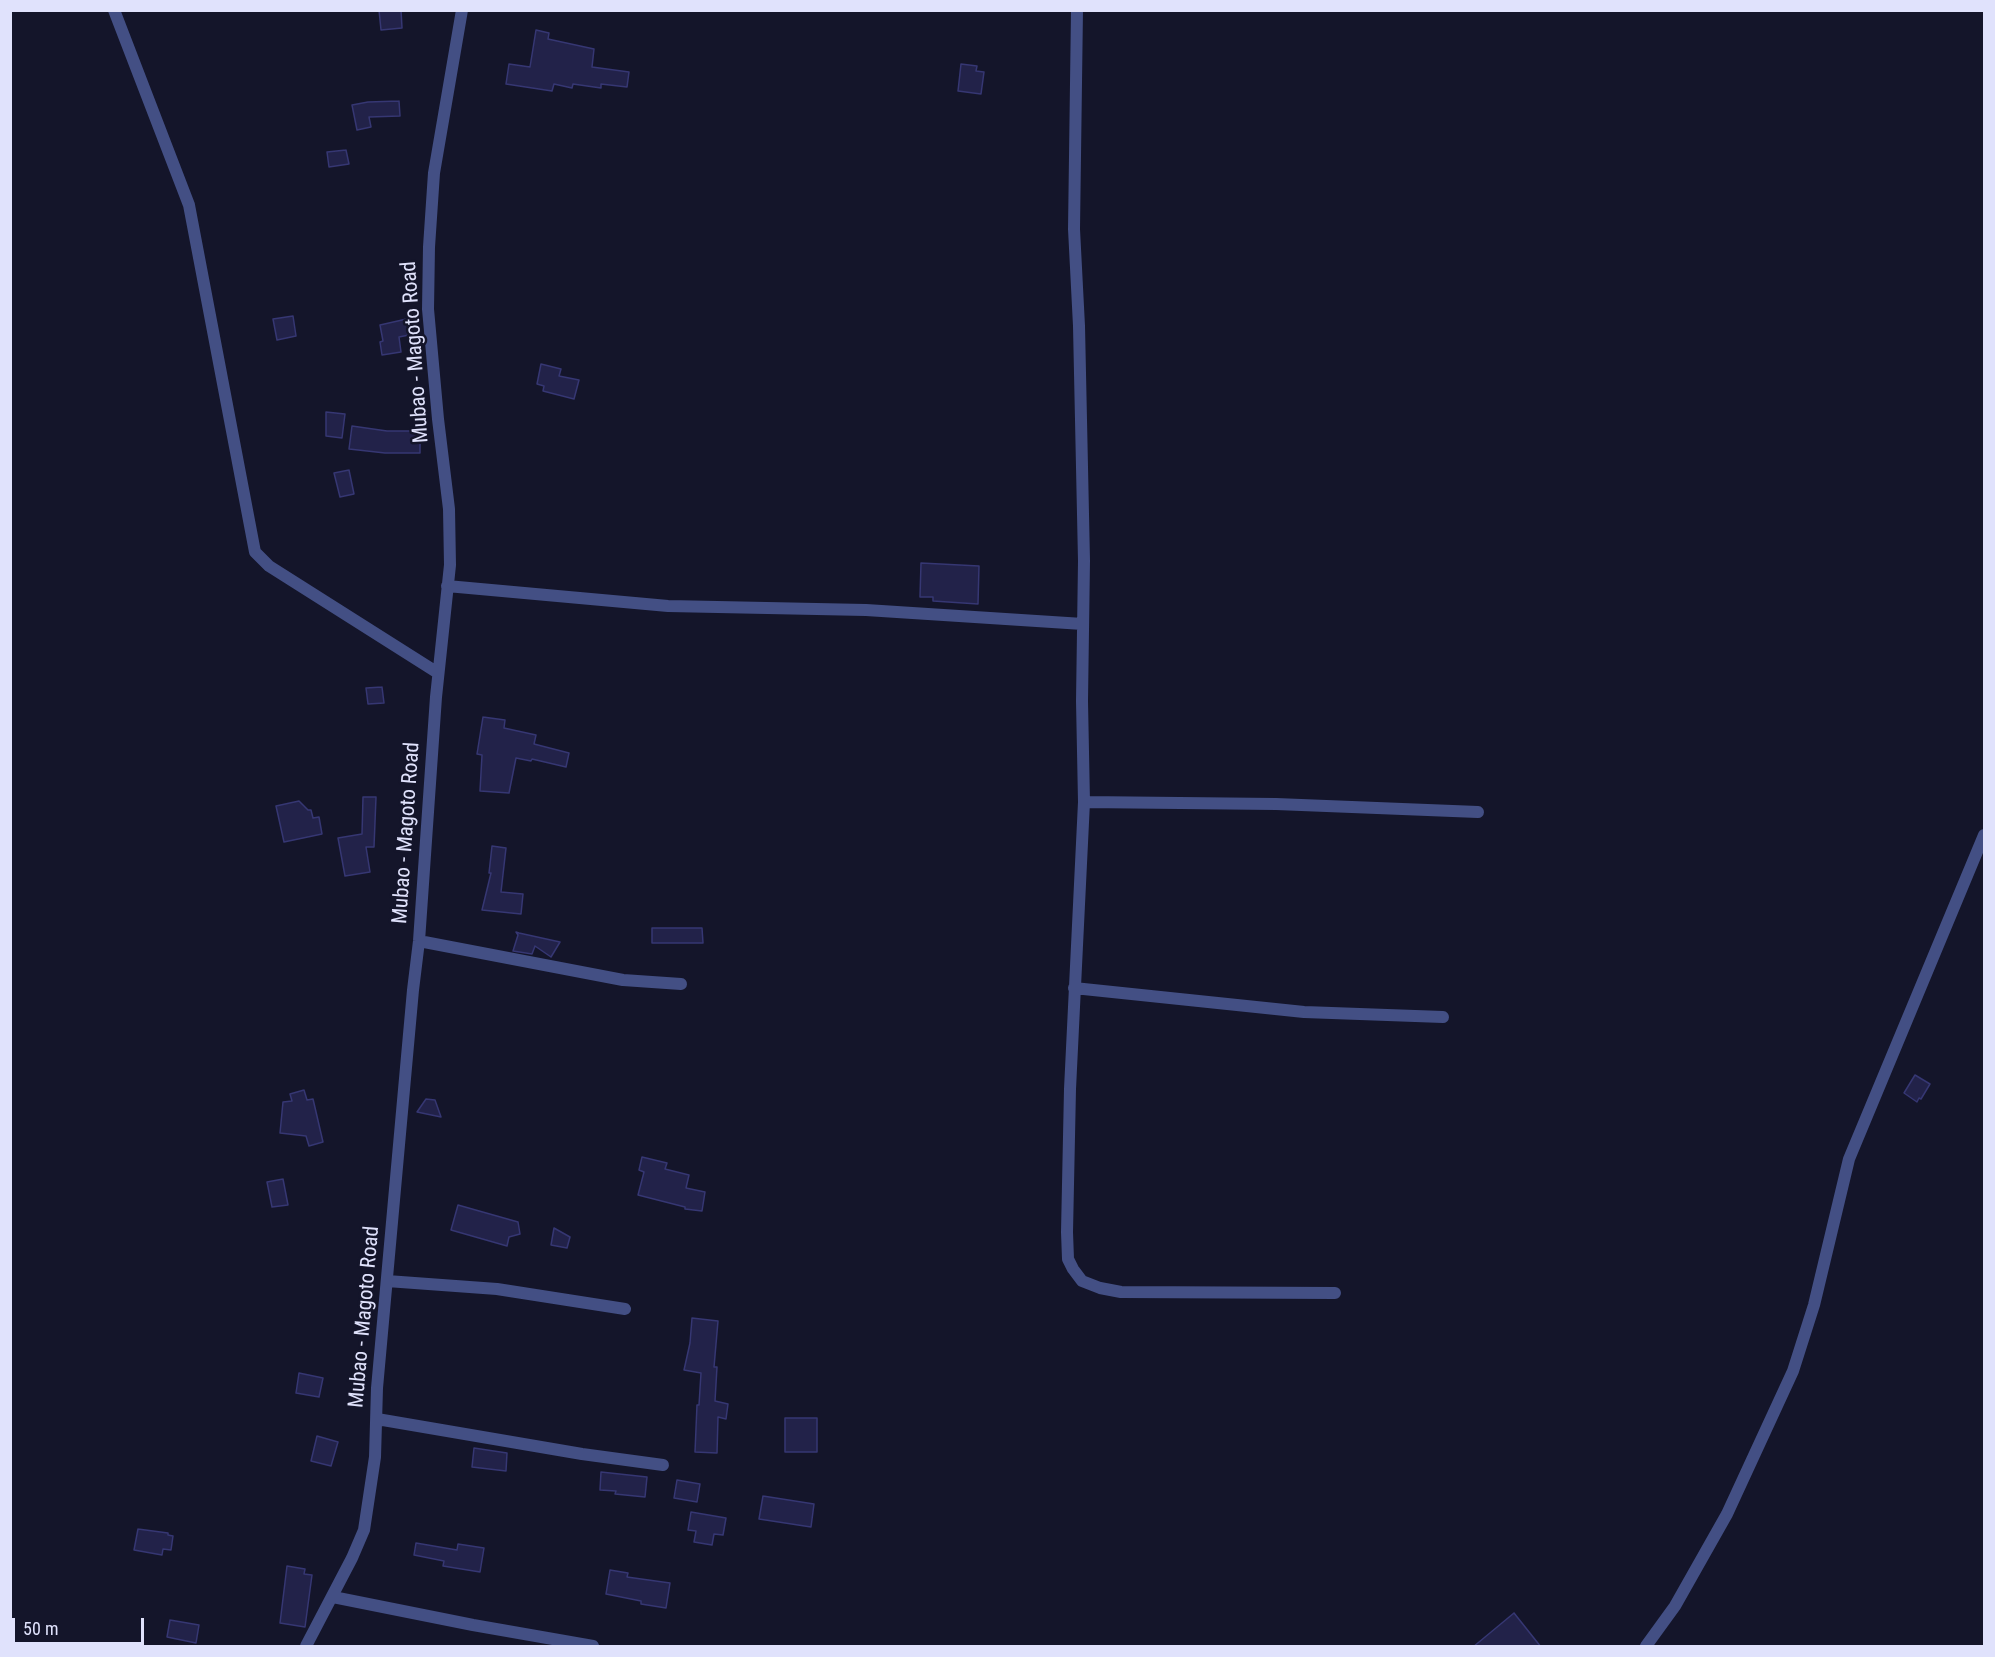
<!DOCTYPE html>
<html>
<head>
<meta charset="utf-8">
<style>
	body { margin:0 }
	#map { position:relative; width:1995px; height:1657px; overflow:hidden; background:#14152a; font-family:"Roboto Condensed",sans-serif }
	canvas { display:block }
	.frame { position:absolute; inset:0; border:12px solid #e0e2fc; pointer-events:none }
	.scale { position:absolute; left:12px; top:1618px; width:132px; height:27px; box-sizing:border-box; border:3px solid #e0e2fc; border-top:0; padding-left:8px; font-size:18px; line-height:21px; white-space:nowrap; color:#e0e2fc; -webkit-text-stroke:4px #14152a; paint-order:stroke }
</style>
</head>
<body>
<div id="map">
<canvas width="1995" height="1657"></canvas>
<div class="frame"></div>
<div class="scale">50 m</div>
</div>
<script>
const ctx = document.querySelector('canvas').getContext('2d');
ctx.lineJoin = 'round';
function fillPath(path, color) {
  ctx.fillStyle = color;
  ctx.fill(path, 'evenodd');
}
function poly(rows) {
  const path = new Path2D();
  for (const r of rows) {
    path.moveTo(r[0], r[1]);
    for (let i = 2; i < r.length; i += 2) path.lineTo(r[i], r[i + 1]);
  }
  return path;
}
function trace(path, color, width, dash) {
  ctx.strokeStyle = color;
  ctx.lineWidth = width;
  ctx.lineCap = dash ? 'butt' : 'round';
  ctx.setLineDash(dash || []);
  ctx.stroke(path);
}
function label(font, color, halo, rows, align = 'center') {
  ctx.font = font + ' "Roboto Condensed",sans-serif';
  ctx.lineWidth = 5;
  ctx.setLineDash([]);
  ctx.textBaseline = 'middle';
  ctx.strokeStyle = halo;
  ctx.fillStyle = color;
  for (const [text, x, y, turn = 0] of rows) {
    ctx.save();
    ctx.translate(x, y);
    ctx.rotate((+turn || 0) * Math.PI / 180);
    ctx.textAlign = isNaN(turn) ? turn : align;
    if (halo) ctx.strokeText(text, 0, 0);
    ctx.fillText(text, 0, 0);
    ctx.restore();
  }
}
const building = poly([
	[379,10,401,10,402,28,381,30,379,10],
	[536,30,549,33,548,39,594,49,592,67,629,72,627,87,601,84,601,88,573,84,572,88,554,84,552,91,506,84,509,64,530,67,536,30],
	[961,64,977,66,976,71,984,72,981,94,958,91,961,64],
	[399,101,400,116,369,117,371,127,357,130,352,105,368,102,399,101],
	[346,150,349,164,329,167,327,152,346,150],
	[293,316,296,336,277,340,273,319,293,316],
	[411,318,414,334,399,337,401,352,382,355,380,342,383,341,380,325,411,318],
	[541,364,561,369,559,376,579,380,574,399,543,391,544,386,537,384,541,364],
	[326,412,345,414,342,438,326,436,326,412],
	[352,426,387,431,420,431,420,453,385,453,349,449,352,426],
	[349,470,354,494,340,497,334,473,349,470],
	[921,563,979,566,978,604,933,601,933,597,920,597,921,563],
	[382,687,384,703,368,704,366,688,382,687],
	[483,717,505,720,504,728,536,735,534,744,569,753,566,767,532,759,531,761,516,758,509,793,480,791,482,755,477,754,483,717],
	[363,797,376,797,374,847,366,847,370,872,345,876,338,838,362,834,363,797],
	[299,801,308,810,311,810,313,818,319,817,322,834,284,842,276,806,299,801],
	[492,846,506,848,501,892,523,894,521,914,482,910,491,873,489,873,492,846],
	[652,928,702,928,703,943,652,943,652,928],
	[516,932,519,933,560,942,551,957,535,946,532,954,513,951,518,935,516,932],
	[1915,1075,1930,1084,1921,1099,1919,1098,1917,1102,1904,1093,1915,1075],
	[304,1090,307,1100,313,1099,323,1142,309,1146,306,1136,280,1133,283,1102,292,1101,290,1094,304,1090],
	[426,1099,435,1100,441,1117,417,1112,426,1099],
	[642,1157,667,1163,665,1169,689,1175,686,1188,705,1192,702,1211,685,1209,685,1207,638,1195,644,1172,639,1170,642,1157],
	[283,1179,288,1205,272,1207,267,1182,283,1179],
	[458,1205,518,1222,520,1234,509,1237,507,1246,451,1230,458,1205],
	[554,1228,570,1237,567,1248,551,1245,554,1228],
	[692,1318,718,1321,714,1367,717,1367,715,1401,728,1404,726,1419,718,1417,717,1453,695,1452,697,1405,699,1405,701,1373,684,1370,690,1343,692,1318],
	[299,1373,323,1378,319,1397,296,1393,299,1373],
	[785,1418,817,1418,817,1452,785,1452,785,1418],
	[317,1436,338,1442,331,1466,311,1461,317,1436],
	[474,1448,507,1453,506,1471,472,1467,474,1448],
	[601,1472,647,1477,645,1497,615,1494,616,1491,600,1490,601,1472],
	[677,1480,700,1484,697,1502,674,1498,677,1480],
	[763,1496,814,1504,811,1527,759,1519,763,1496],
	[691,1512,726,1518,723,1535,714,1534,712,1545,694,1542,696,1531,688,1530,691,1512],
	[138,1529,168,1533,168,1535,173,1536,171,1550,163,1549,162,1555,134,1550,138,1529],
	[416,1543,457,1550,458,1544,484,1548,480,1572,443,1566,444,1561,414,1555,416,1543],
	[287,1566,305,1569,304,1574,312,1575,305,1627,280,1623,287,1566],
	[610,1570,628,1573,627,1577,670,1583,666,1608,641,1604,641,1601,606,1594,610,1570],
	[1514,1613,1541,1647,1473,1647,1514,1613],
	[170,1620,199,1625,196,1643,167,1637,170,1620]
]);
const minor = poly([
	[114,10,189,205,255,552,269,566,438,673],
	[1077,10,1074,229,1079,326,1084,561,1082,701,1084,802,1070,1089,1067,1232,1068,1259,1073,1269,1082,1281,1100,1288,1121,1292,1335,1293],
	[447,586,668,606,866,610,1083,624],
	[1084,802,1276,804,1478,812],
	[419,941,623,980,681,984],
	[1074,988,1304,1012,1443,1017],
	[387,1281,497,1289,625,1309],
	[377,1419,582,1454,663,1465],
	[333,1597,473,1625,593,1646],
	[306,1646,352,1558,364,1530,375,1457,377,1388,413,990,419,941,436,697,450,565,449,509,438,419,428,309,429,247,434,173,462,10],
	[1646,1646,1675,1606,1727,1514,1793,1371,1814,1305,1849,1159,1984,835]
]);
const streetNames = [
	["Mubao - Magoto Road",416,352,-94],
	["Mubao - Magoto Road",407,833,-86],
	["Mubao - Magoto Road",365,1317,-85]
];
fillPath(building, '#222249');
trace(building, '#363773', 1.5);
trace(minor, '#434f84', 12);
label('21px', '#e0e2fc', '#14152a', streetNames);
</script>
</body>
</html>
